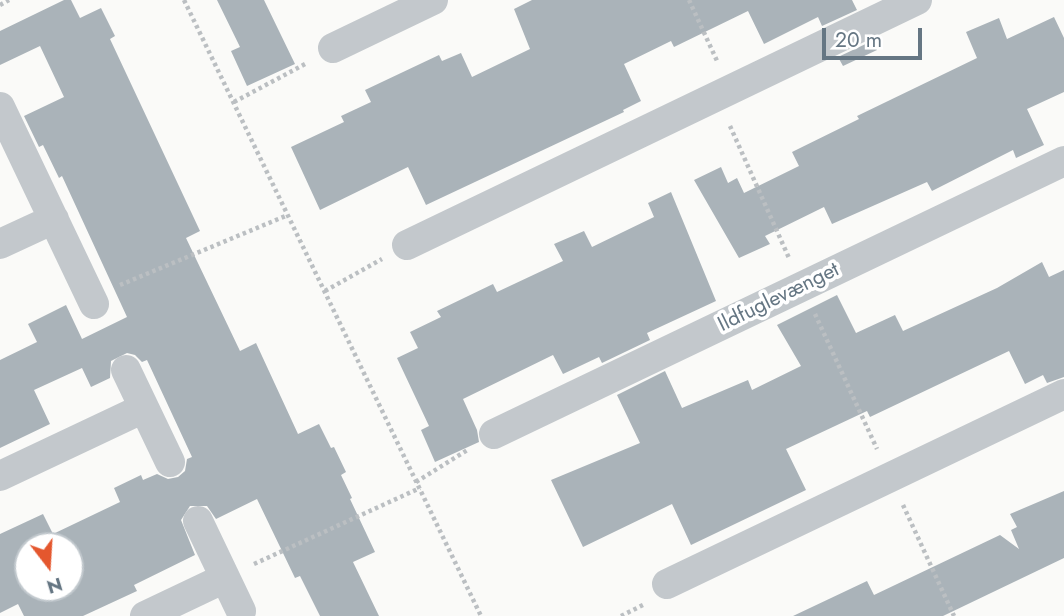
<!DOCTYPE html>
<html>
<head>
<meta charset="utf-8">
<style>
	body { margin:0 }
	#map { position:relative; width:1064px; height:616px; overflow:hidden; background:#fafaf8; font-family:Jost,sans-serif }
	canvas { display:block }
	.north { position:absolute; left:14px; top:532px; width:70px; height:70px; box-sizing:border-box; background:#fff; border:2px solid #c1c8cd; border-radius:50%; rotate:163deg; font-size:19px; font-weight:700; line-height:28px; text-align:center; color:#657683 }
	.north::after { content:''; display:block; margin:auto; width:24px; height:32px; background:#e4572e; clip-path:polygon(50% 0,100% 100%,50% 72%,0 100%) }
	.scale { position:absolute; left:822px; top:28px; width:100px; height:32px; box-sizing:border-box; border:4px solid #657683; border-top:0; padding-left:9px; font-size:21px; line-height:24px; white-space:nowrap; color:#657683; -webkit-text-stroke:5px #fff; paint-order:stroke }
</style>
</head>
<body>
<div id="map">
<canvas width="1064" height="616"></canvas>
<div class="north">N</div>
<div class="scale">20 m</div>
</div>
<script>
const ctx = document.querySelector('canvas').getContext('2d');
ctx.lineJoin = 'round';
function fillPath(path, color) {
  ctx.fillStyle = color;
  ctx.fill(path, 'evenodd');
}
function poly(rows) {
  const path = new Path2D();
  for (const r of rows) {
    path.moveTo(r[0], r[1]);
    for (let i = 2; i < r.length; i += 2) path.lineTo(r[i], r[i + 1]);
  }
  return path;
}
function trace(path, color, width, dash) {
  ctx.strokeStyle = color;
  ctx.lineWidth = width;
  ctx.lineCap = dash ? 'butt' : 'round';
  ctx.setLineDash(dash || []);
  ctx.stroke(path);
}
function label(font, color, halo, rows, align = 'center') {
  ctx.font = font + ' Jost,sans-serif';
  ctx.lineWidth = 7;
  ctx.setLineDash([]);
  ctx.textBaseline = 'middle';
  ctx.strokeStyle = halo;
  ctx.fillStyle = color;
  for (const [text, x, y, turn = 0] of rows) {
    ctx.save();
    ctx.translate(x, y);
    ctx.rotate((+turn || 0) * Math.PI / 180);
    ctx.textAlign = isNaN(turn) ? turn : align;
    if (halo) ctx.strokeText(text, 0, 0);
    ctx.fillText(text, 0, 0);
    ctx.restore();
  }
}
const building = poly([
	[64,0,71,0,80,18,101,8,115,36,110,39,200,231,186,238,240,351,256,343,298,434,319,424,331,448,334,447,346,472,341,475,352,498,350,499,375,552,353,562,379,616,320,616,300,576,295,578,257,499,216,519,207,506,190,506,181,520,195,555,134,585,137,591,83,616,24,616,18,604,0,613,0,534,43,514,53,534,120,502,114,488,141,475,143,480,157,474,168,479,178,477,185,471,187,459,192,457,147,360,142,362,135,355,127,353,111,361,110,378,91,387,82,368,34,390,50,424,0,448,0,360,37,342,28,324,66,305,82,339,127,317,62,176,59,178,43,145,39,147,24,116,64,97,40,46,0,65,0,31],
	[28,546,70,546,70,588,28,588],
	[217,0,264,0,295,64,247,86,231,51,240,47],
	[532,0,852,0,857,10,822,26,818,17,764,44,748,11,674,47,671,41,624,64,641,101,623,110,624,112,426,205,408,167,320,210,291,147,344,122,341,116,371,102,365,90,439,55,442,61,461,53,472,77,530,49,514,9],
	[1054,17,1064,38,1064,92,1027,109,1044,145,1016,158,1013,150,932,191,927,182,832,224,824,207,765,236,770,244,739,258,694,180,721,167,728,183,737,178,744,193,799,166,792,152,859,119,857,116,977,58,966,32,999,18,1007,39],
	[872,41,877,50,843,66,838,57],
	[671,192,716,301,647,333,650,340,602,363,599,357,563,374,553,355,463,399,477,430,479,442,435,462,421,430,429,426,397,358,418,348,410,332,441,317,437,311,493,284,497,292,563,261,554,244,584,231,592,247,654,217,648,203],
	[1042,262,1049,277,1064,270,1064,377,1047,383,1043,375,1025,384,1009,351,870,417,867,411,786,449,806,490,691,545,672,504,583,547,551,480,640,443,617,395,665,371,682,408,748,380,752,390,801,366,777,325,837,295,856,333,895,315,903,331,997,288],
	[1064,491,1064,558,943,616,793,616,867,581,874,595,1000,535,1019,549,1011,530,1017,527,1010,514]
]);
const path = poly([
	[184,0,481,616],
	[689,0,718,63],
	[0,5,9,0],
	[234,102,307,63],
	[730,126,789,258],
	[120,285,288,215],
	[325,291,382,259],
	[815,314,877,449],
	[416,482,469,449],
	[903,505,954,616],
	[254,564,420,488],
	[621,616,645,604]
]);
const minor = poly([
	[333,48,433,0],
	[0,107,94,304],
	[0,244,54,219],
	[407,245,917,0],
	[126,370,170,462],
	[494,434,1064,161],
	[0,476,144,408],
	[198,521,241,611],
	[667,584,1064,394],
	[145,616,225,578]
]);
const streetNames = [
	["Ildfuglevænget",779,298,-26]
];
fillPath(building, '#aab3b9');
trace(path, '#bbbfc2', 4.5, [3.5, 3.5]);
trace(minor, '#c3c8cc', 30);
label('21px', '#657683', '#fff', streetNames);
</script>
</body>
</html>
